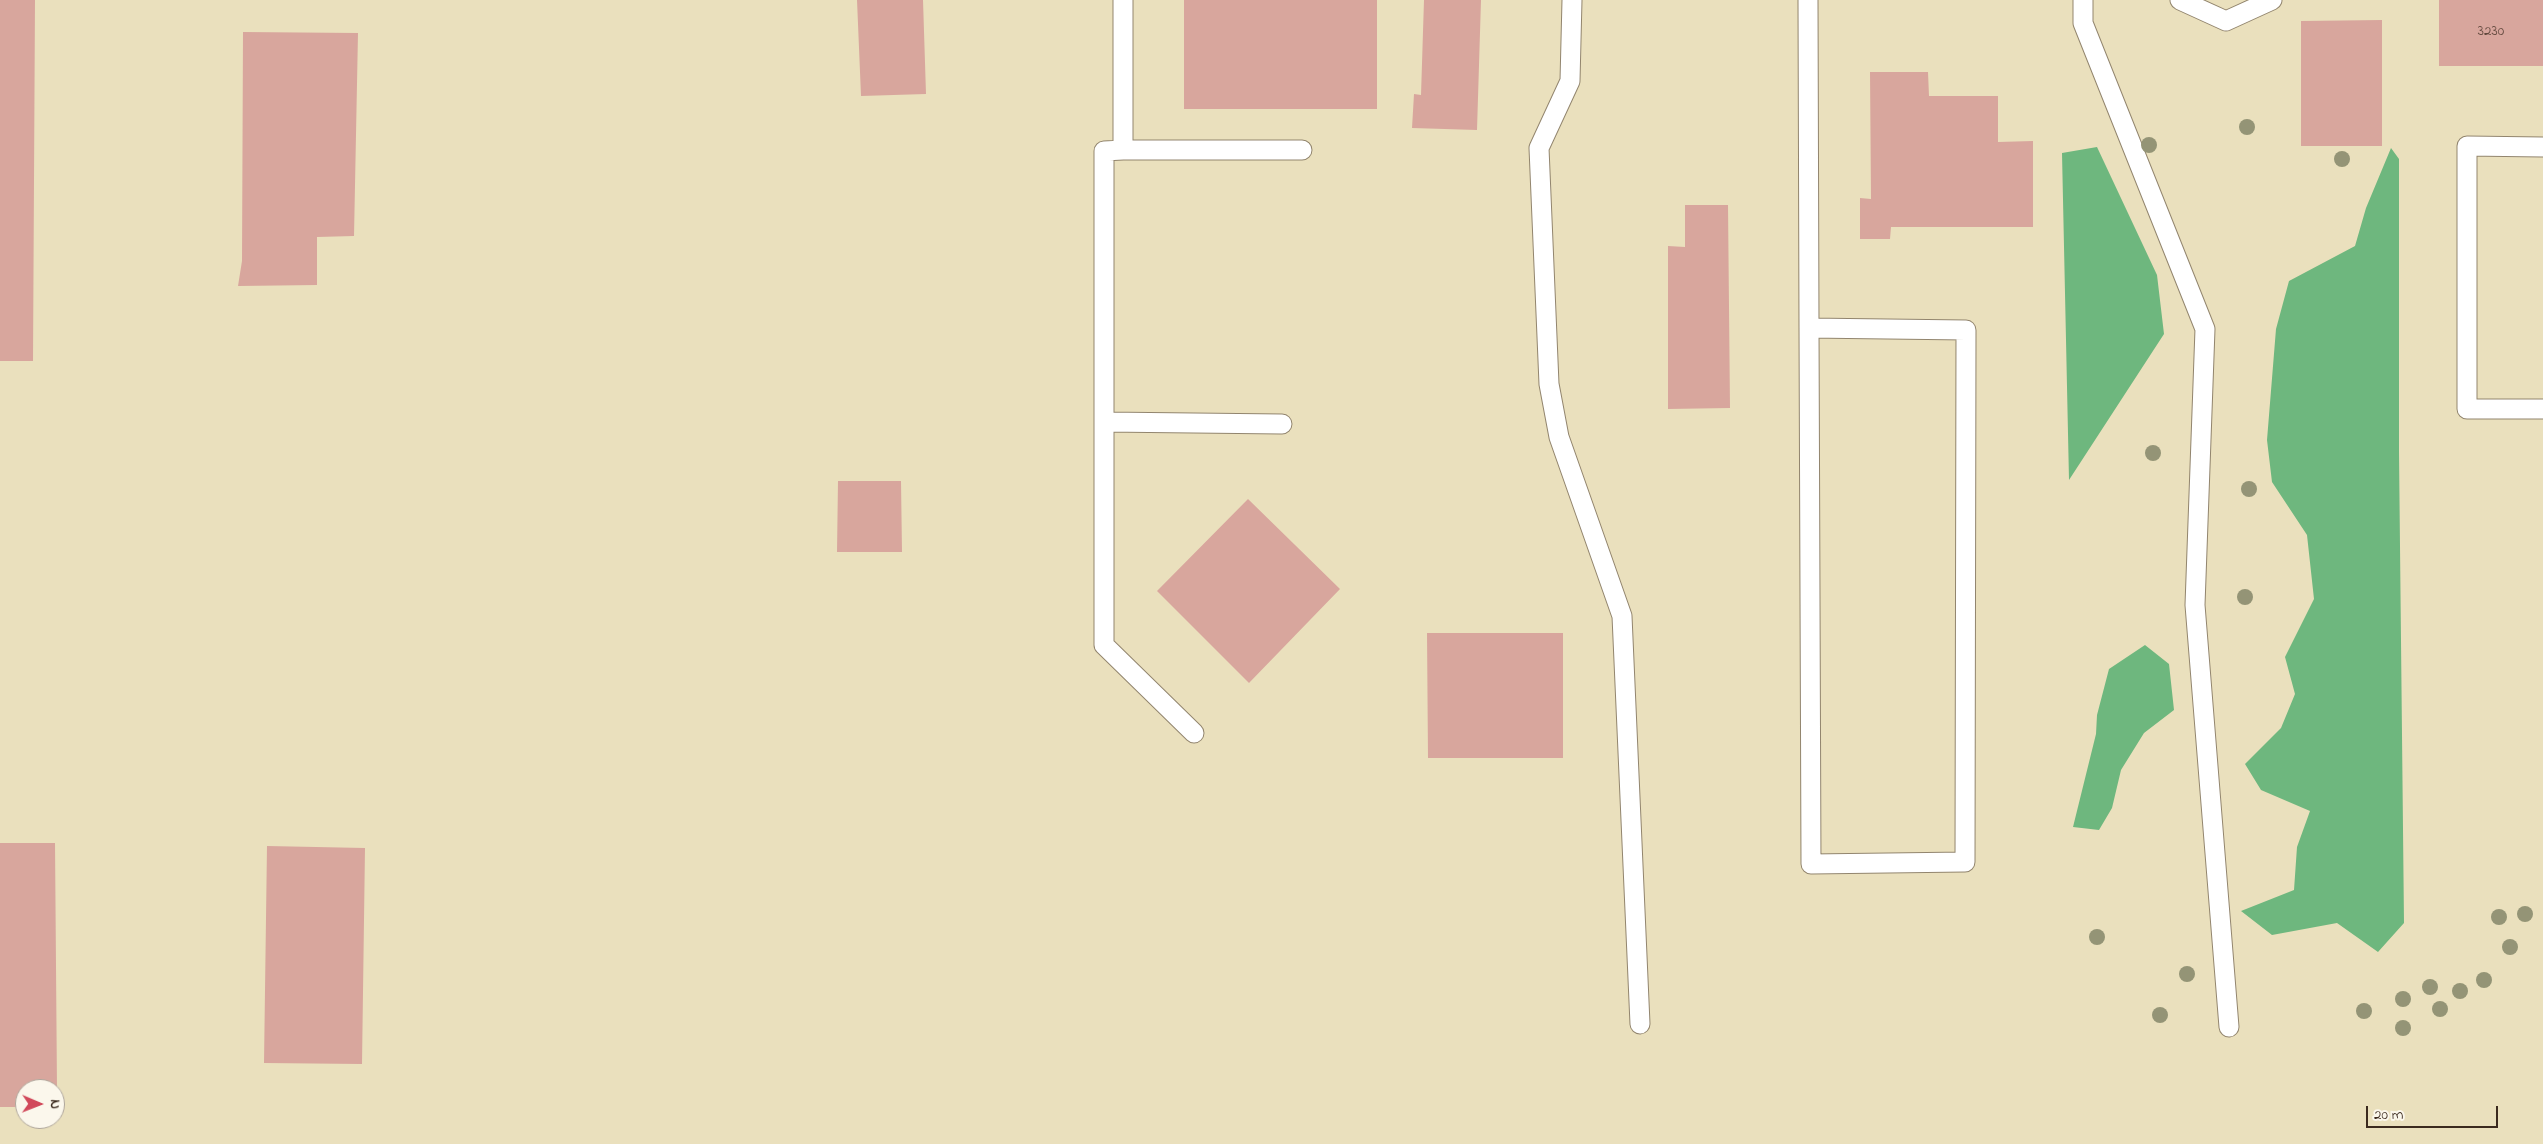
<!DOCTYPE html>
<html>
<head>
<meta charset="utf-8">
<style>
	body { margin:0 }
	#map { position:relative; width:2543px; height:1144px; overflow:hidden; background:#eae0bd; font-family:"Indie Flower",sans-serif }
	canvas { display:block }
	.north { position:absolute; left:15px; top:1079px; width:50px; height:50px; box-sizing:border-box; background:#fbf7ec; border:1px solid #aea59a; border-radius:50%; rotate:91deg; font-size:14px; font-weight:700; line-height:20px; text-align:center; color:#3b2a1e }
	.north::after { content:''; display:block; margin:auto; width:18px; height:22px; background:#d1495b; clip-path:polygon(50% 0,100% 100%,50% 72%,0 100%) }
	.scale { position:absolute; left:2366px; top:1106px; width:132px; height:22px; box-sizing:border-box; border:2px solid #3b2a1e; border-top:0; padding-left:6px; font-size:15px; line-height:18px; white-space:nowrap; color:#3b2a1e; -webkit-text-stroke:4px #fbf7ec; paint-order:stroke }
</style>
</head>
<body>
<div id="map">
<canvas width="2543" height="1144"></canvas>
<div class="north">N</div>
<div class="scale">20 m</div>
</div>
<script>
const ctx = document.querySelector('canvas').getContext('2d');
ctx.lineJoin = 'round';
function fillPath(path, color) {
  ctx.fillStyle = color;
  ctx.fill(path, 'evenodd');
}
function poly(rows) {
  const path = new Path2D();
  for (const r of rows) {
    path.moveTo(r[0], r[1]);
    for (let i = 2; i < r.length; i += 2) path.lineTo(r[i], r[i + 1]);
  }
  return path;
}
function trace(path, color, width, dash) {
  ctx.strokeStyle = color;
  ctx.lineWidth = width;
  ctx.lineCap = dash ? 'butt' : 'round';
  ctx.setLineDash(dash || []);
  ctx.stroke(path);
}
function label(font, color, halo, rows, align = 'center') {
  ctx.font = font + ' "Indie Flower",sans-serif';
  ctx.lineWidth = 5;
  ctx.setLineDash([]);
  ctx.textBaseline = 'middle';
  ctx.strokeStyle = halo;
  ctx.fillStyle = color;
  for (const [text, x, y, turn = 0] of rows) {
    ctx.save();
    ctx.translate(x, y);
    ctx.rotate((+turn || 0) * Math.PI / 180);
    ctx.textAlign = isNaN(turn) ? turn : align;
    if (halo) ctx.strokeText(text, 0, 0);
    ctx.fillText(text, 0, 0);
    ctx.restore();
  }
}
const forest = poly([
	[2097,147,2157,275,2164,334,2069,480,2062,153],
	[2391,148,2399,159,2399,452,2404,923,2378,952,2337,923,2272,935,2241,911,2294,890,2297,847,2310,811,2261,790,2245,764,2281,728,2295,694,2285,657,2314,599,2307,535,2272,482,2267,440,2276,329,2289,281,2355,246,2366,208],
	[2145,645,2169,664,2174,710,2144,733,2121,770,2112,808,2099,830,2073,827,2096,734,2097,715,2109,669]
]);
const building = poly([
	[0,0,35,0,33,361,0,361],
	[857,0,923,0,926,94,861,96],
	[1184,0,1377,0,1377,109,1184,109],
	[1424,0,1481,0,1477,130,1412,128,1414,94,1421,95],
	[2439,0,2543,0,2543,66,2439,66],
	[2382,20,2382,146,2301,146,2301,21],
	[243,32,358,33,354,236,317,237,317,285,238,286,242,261],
	[1870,72,1928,72,1929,96,1998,96,1998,142,2033,141,2033,227,1891,227,1890,239,1860,239,1860,198,1871,199],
	[1685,205,1728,205,1730,408,1668,409,1668,246,1685,247],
	[838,481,901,481,902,552,837,552],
	[1248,499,1340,589,1249,683,1157,591],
	[1427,633,1563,633,1563,758,1428,758],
	[0,843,55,843,57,1089,25,1089,25,1107,0,1107],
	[267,846,365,848,362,1064,264,1063]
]);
const lane = poly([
	[1123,0,1123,150,1104,151,1104,645,1194,733],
	[1572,0,1570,81,1539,148,1549,384,1559,437,1622,616,1640,1024],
	[1808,0,1809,328,1811,864,1965,862,1966,330,1809,328],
	[2083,0,2083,23,2205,329,2195,605,2229,1027],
	[2180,0,2226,21,2272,0],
	[2543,147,2467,146,2467,409,2543,409],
	[1123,150,1302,150],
	[1105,422,1282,424]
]);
const trees = [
	[2247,127],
	[2149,145],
	[2342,159],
	[2153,453],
	[2249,489],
	[2245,597],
	[2525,914],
	[2499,917],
	[2097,937],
	[2510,947],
	[2187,974],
	[2484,980],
	[2430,987],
	[2460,991],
	[2403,999],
	[2440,1009],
	[2364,1011],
	[2160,1015],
	[2403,1028]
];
const numberNames = [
	["3230",2491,33]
];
fillPath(forest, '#6eb77e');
fillPath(building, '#d8a69d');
trace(lane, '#92856e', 21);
trace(lane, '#fff', 19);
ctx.fillStyle = '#949476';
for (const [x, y] of trees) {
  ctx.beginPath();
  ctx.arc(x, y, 8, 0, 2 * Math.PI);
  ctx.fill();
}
label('15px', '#62493e', null, numberNames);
</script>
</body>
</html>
